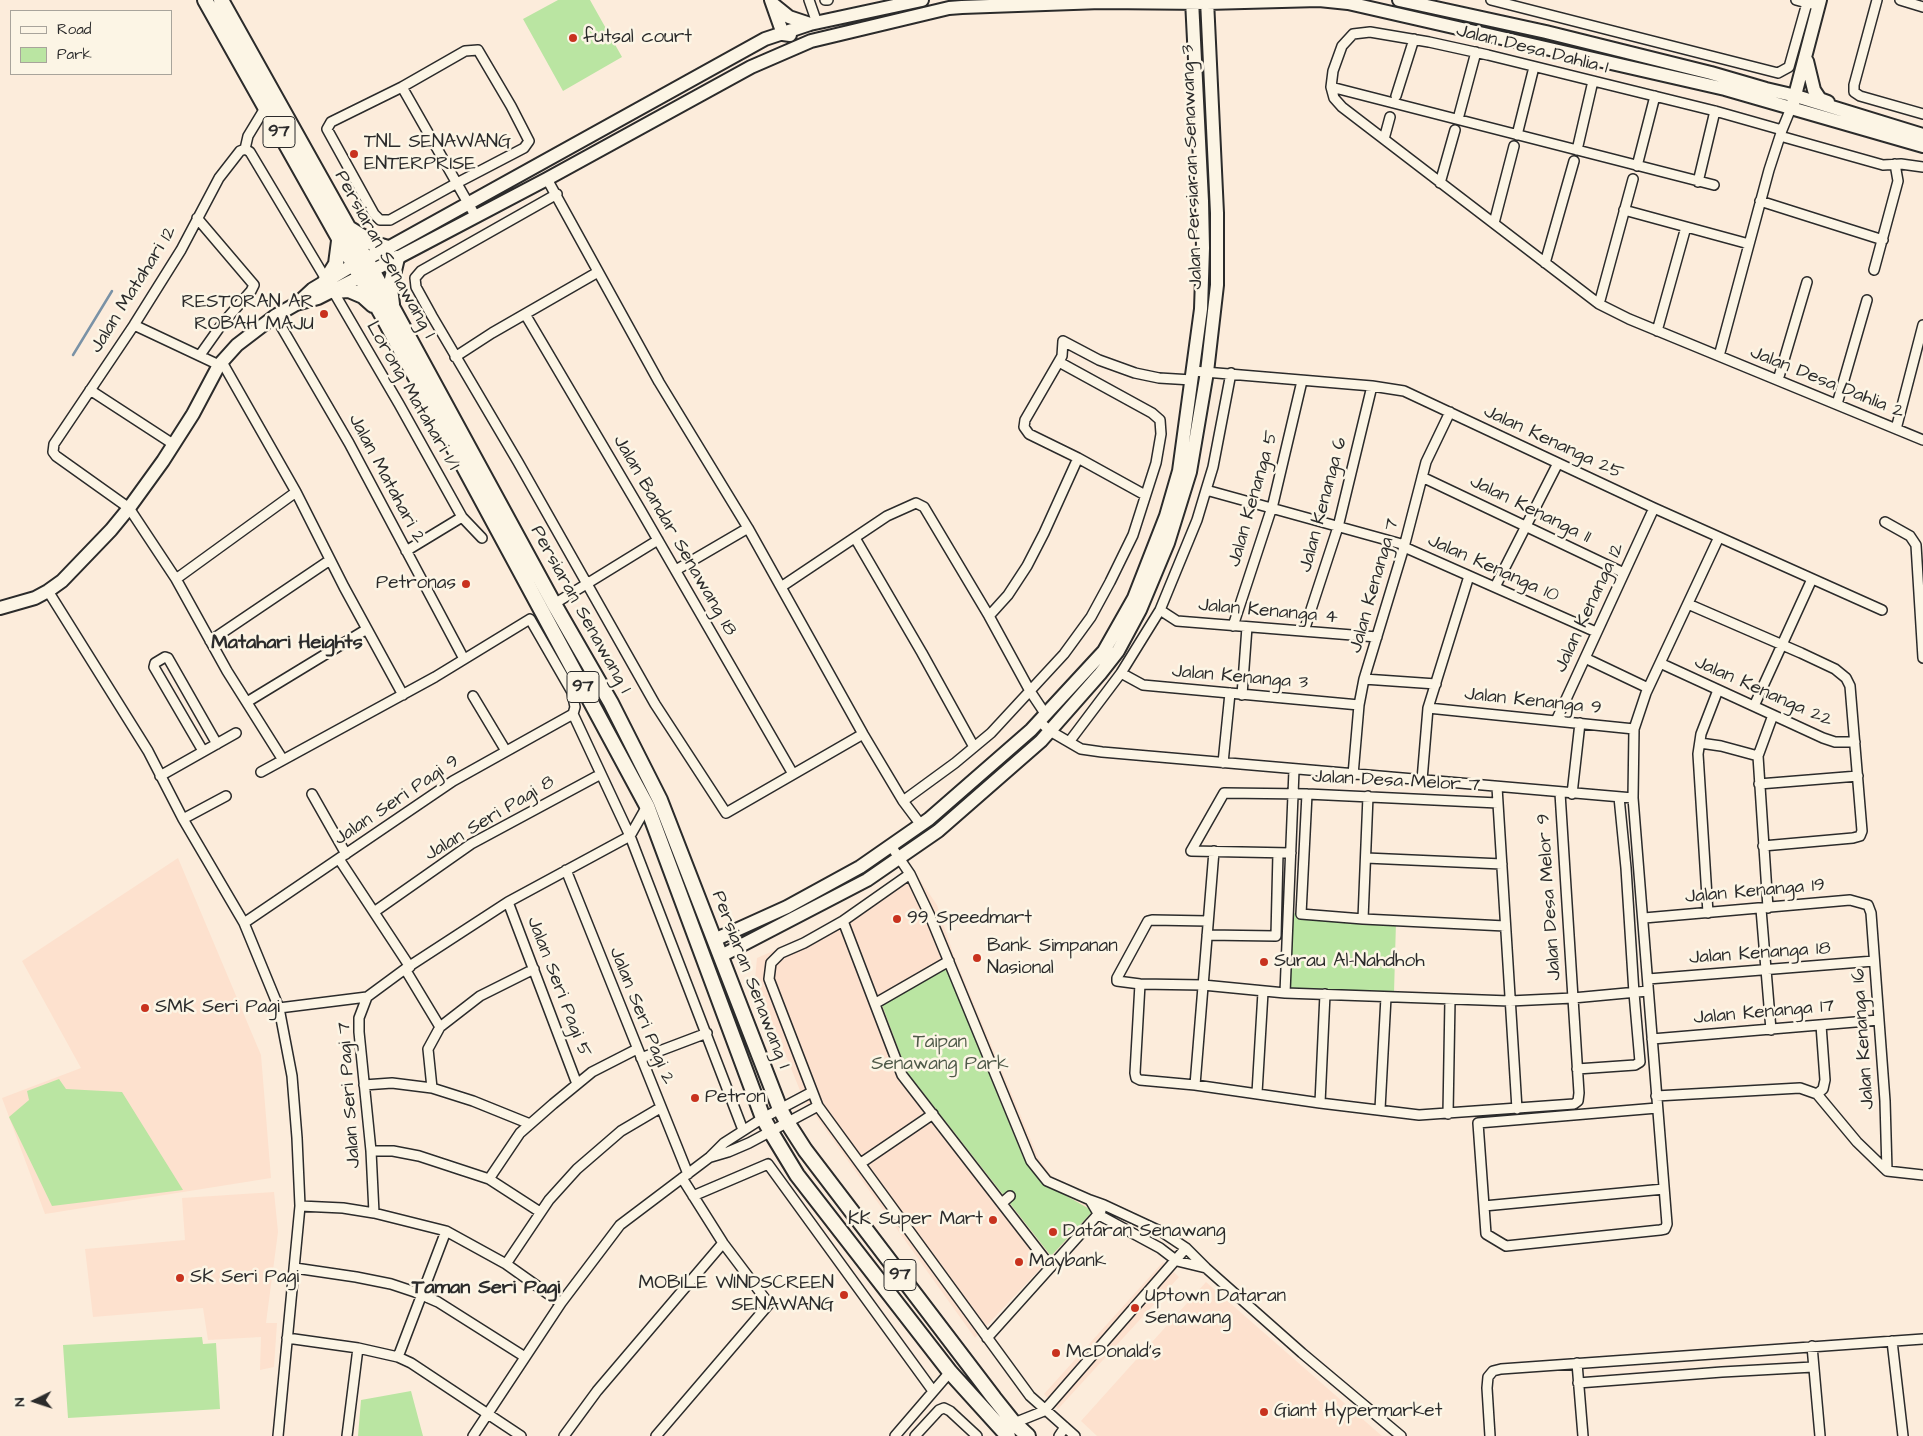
<!DOCTYPE html>
<html>
<head>
<meta charset="utf-8">
<style>
	body { margin:0 }
	#map { position:relative; width:1923px; height:1436px; overflow:hidden; background:#fcecdb; font-family:"Architects Daughter",sans-serif }
	canvas { display:block }
	.legend { position:absolute; left:10px; top:10px; width:162px; height:65px; box-sizing:border-box; background:#fcf5e5; border:1px solid #a8a49b; margin:0; padding:6px 9px; list-style:none; font-size:15px; color:#2b2b2b }
	.legend li { display:flex; align-items:center; gap:10px; height:25px }
	.legend b { width:25px; border:1px solid #a8a49b }
	.north { position:absolute; left:10px; top:1376px; width:50px; height:50px; -webkit-text-stroke:4px #fcf5e5; paint-order:stroke; rotate:266deg; font-size:14px; font-weight:700; line-height:20px; text-align:center; color:#2b2b2b }
	.north::after { content:''; display:block; margin:auto; width:18px; height:22px; background:#2b2b2b; clip-path:polygon(50% 0,100% 100%,50% 72%,0 100%) }
</style>
</head>
<body>
<div id="map">
<canvas width="1923" height="1436"></canvas>
<ul class="legend">
<li><b style="height:6px;background:#fcf5e5"></b>Road</li>
<li><b style="height:14px;background:#bae5a2"></b>Park</li>
</ul>
<div class="north">N</div>
</div>
<script>
const ctx = document.querySelector('canvas').getContext('2d');
ctx.lineJoin = 'round';
function fillPath(path, color) {
  ctx.fillStyle = color;
  ctx.fill(path, 'evenodd');
}
function poly(rows) {
  const path = new Path2D();
  for (const r of rows) {
    path.moveTo(r[0], r[1]);
    for (let i = 2; i < r.length; i += 2) path.lineTo(r[i], r[i + 1]);
  }
  return path;
}
function trace(path, color, width, dash) {
  ctx.strokeStyle = color;
  ctx.lineWidth = width;
  ctx.lineCap = dash ? 'butt' : 'round';
  ctx.setLineDash(dash || []);
  ctx.stroke(path);
}
function label(font, color, halo, rows, align = 'center') {
  ctx.font = font + ' "Architects Daughter",sans-serif';
  ctx.lineWidth = 5;
  ctx.setLineDash([]);
  ctx.textBaseline = 'middle';
  ctx.strokeStyle = halo;
  ctx.fillStyle = color;
  for (const [text, x, y, turn = 0] of rows) {
    ctx.save();
    ctx.translate(x, y);
    ctx.rotate((+turn || 0) * Math.PI / 180);
    ctx.textAlign = isNaN(turn) ? turn : align;
    if (halo) ctx.strokeText(text, 0, 0);
    ctx.fillText(text, 0, 0);
    ctx.restore();
  }
}
const built = poly([
	[178,858,261,1055,271,1178,45,1214,2,1098,81,1068,22,961],
	[911,867,937,905,954,956,1038,1157,1052,1177,1105,1200,975,1338,803,1098,755,979,757,958,800,939,839,917],
	[274,1192,278,1232,266,1323,277,1323,274,1367,260,1370,261,1337,208,1340,203,1308,93,1317,85,1249,185,1240,182,1198],
	[1163,1262,1179,1277,1058,1409,1044,1394],
	[1206,1282,1382,1436,1097,1436,1081,1421]
]);
const green = poly([
	[558,0,590,0,622,57,563,91,523,19],
	[1290,913,1396,922,1394,993,1287,991],
	[946,969,1023,1157,1042,1182,1093,1211,1051,1256,907,1072,882,1005],
	[59,1079,66,1089,122,1092,183,1190,52,1206,9,1117,29,1100,27,1091],
	[202,1337,203,1344,216,1343,220,1409,68,1418,63,1345],
	[411,1391,423,1436,358,1436,361,1400]
]);
const stream = poly([
	[73,355,112,291]
]);
const street = poly([
	[809,0,817,23],
	[825,0,828,0],
	[1491,0,1778,73,1789,67,1807,3,1819,5],
	[1796,0,1807,3,1808,0],
	[1877,0,1854,85,1854,92,1860,96,1923,114],
	[1900,0,1923,7],
	[478,50,511,106,529,141,524,148,457,183,390,220,380,220,374,214,327,129,331,122,402,87,465,51,478,50],
	[402,87,476,217],
	[1331,87,1714,185],
	[1396,96,1414,39],
	[1458,119,1476,52],
	[1782,130,1715,111,1488,55,1429,42,1370,32,1353,34,1342,46,1333,71,1331,87,1334,98,1342,107,1599,304,1629,319,1923,440],
	[1517,135,1534,67],
	[1780,136,1883,165,1901,164,1923,167],
	[1384,139,1390,117],
	[245,149,240,151,219,178,181,250,134,325,54,444,53,452,56,456,129,508,176,579,227,671,283,760],
	[245,149,250,152,333,291,399,404,462,517,482,538],
	[245,149,248,136,265,108],
	[1577,150,1593,81],
	[1637,166,1655,96],
	[547,179,659,382,748,528,863,734,903,801,921,825],
	[1698,182,1715,111],
	[1440,183,1455,130],
	[557,194,421,271,415,278,416,287,432,316,518,462,655,704,726,813,863,734],
	[1760,201,1883,240],
	[1624,210,1749,244],
	[197,218,254,285,251,291,222,324,200,355],
	[1494,223,1514,146],
	[1545,263,1574,161],
	[1874,270,1898,181,1895,164],
	[1599,304,1633,179],
	[525,314,640,509,793,774],
	[275,316,349,443,464,659],
	[134,325,219,365],
	[1657,331,1686,227],
	[1719,356,1769,170,1782,130,1791,108],
	[455,357,492,333,598,272],
	[222,362,296,492,344,587,403,695],
	[1193,371,1372,386,1404,391,1654,508,1882,610],
	[1778,380,1807,282],
	[90,390,173,444],
	[1837,404,1867,300],
	[1896,429,1923,325],
	[1422,477,1624,573],
	[1206,490,1405,545],
	[1145,495,1078,458,1029,434,1024,427,1025,420,1062,356,1063,341,1099,360,1135,373,1159,378,1192,380],
	[1885,522,1910,536,1916,545,1923,658],
	[855,538,922,653,974,747],
	[1404,547,1596,632],
	[406,551,462,517],
	[676,570,748,528],
	[176,579,296,492],
	[781,587,887,516,916,503,924,507,989,616,1030,691,1046,715],
	[1495,587,1558,463],
	[48,591,148,751,183,819,244,923,279,1008,292,1076,297,1138,300,1206,278,1436],
	[554,604,658,540],
	[1688,604,1801,653,1835,669,1846,678,1850,686,1862,831,1860,836,1853,838,1763,846],
	[1160,610,1177,621,1377,637],
	[989,616,1008,595,1027,566,1044,533,1078,458],
	[1233,626,1273,504,1302,381],
	[1304,631,1338,527,1372,386],
	[210,641,330,560],
	[1585,658,1648,688],
	[1660,663,1823,738,1835,742,1855,742],
	[1121,673,1143,685,1359,705],
	[1364,679,1436,684],
	[1242,695,1247,627],
	[473,696,506,751],
	[247,702,367,629],
	[1754,706,1812,579],
	[1428,708,1634,729],
	[1039,721,1050,731,1081,749,1102,752,1633,798],
	[1556,721,1654,508],
	[1069,742,1121,673,1160,610,1197,520,1206,490,1213,467,1231,373],
	[1700,743,1721,746,1758,756],
	[203,751,154,667,155,663,165,657,168,658,217,744],
	[1223,763,1230,693],
	[261,772,435,677,530,619,572,692,575,707,573,714,630,836,743,1130],
	[1353,775,1359,705,1364,679,1404,547,1426,462,1450,412],
	[160,776,236,733],
	[1422,780,1428,708,1469,576],
	[1759,784,1858,776],
	[1497,787,1517,1109],
	[312,794,346,854],
	[1307,794,1301,914,1363,919,1505,926],
	[1572,794,1580,723],
	[903,801,955,763,991,733,1064,654,1091,617,1110,582,1133,535,1156,463,1161,434,1160,420,1152,413,1059,362],
	[183,819,226,796],
	[891,846,910,874,930,916,1031,1161,1047,1181,1090,1200,1099,1215,1160,1248,1177,1261,1206,1268],
	[1291,853,1191,851,1224,793,1307,794,1498,803],
	[1366,858,1502,864],
	[339,859,410,967],
	[566,870,688,1174],
	[910,874,843,921,804,943,781,953,771,963,769,979,818,1106,1030,1396,1075,1436],
	[508,902,577,1084],
	[1768,908,1758,756,1773,715],
	[1761,909,1771,1030],
	[374,912,471,844,601,774],
	[1708,913,1698,754,1701,734,1718,690],
	[1644,918,1850,900,1868,905,1871,913,1885,1101,1887,1171],
	[1363,919,1368,796],
	[843,921,902,1075,1051,1267],
	[1208,921,1152,920,1148,921,1117,978,1117,981,1140,984,1203,985,1285,993,1510,1001,1573,998,1648,991],
	[244,923,453,781,573,714],
	[1207,935,1276,936,1278,853],
	[405,969,440,1027],
	[1648,979,1874,961],
	[1140,984,1135,1073,1136,1078,1140,1080,1195,1085,1320,1103,1419,1115,1574,1104,1578,1101,1579,1093,1560,793],
	[1285,993,1294,770],
	[876,1003,949,961],
	[279,1008,367,997],
	[1652,1039,1879,1020],
	[641,1058,707,1033],
	[1577,1069,1635,1065,1640,1062,1634,993,1626,868,1619,797],
	[364,1085,392,1083,432,1088,473,1101,530,1124],
	[1195,1085,1214,851],
	[432,1088,428,1049,440,1027,480,996,534,969],
	[1257,1093,1263,992],
	[1817,1094,1823,1089,1825,1080,1821,1025],
	[1656,1096,1800,1088,1817,1094,1857,1142,1887,1171,1923,1175],
	[1320,1103,1325,994],
	[1657,1108,1478,1123,1486,1234,1506,1246,1660,1230,1665,1229,1667,1224,1633,798,1634,729,1646,693,1719,537],
	[1380,1109,1386,997],
	[1448,1114,1450,999],
	[371,1151,393,1151,419,1156,489,1179,540,1212],
	[711,1157,728,1152,749,1143,818,1106],
	[861,1163,933,1114],
	[489,1179,520,1133,553,1104,592,1072,637,1049],
	[693,1196,768,1164,933,1391],
	[1090,1200,1104,1205,1162,1232,1186,1248,1206,1268,1302,1353,1401,1436],
	[1002,1203,1010,1196],
	[300,1206,343,1208,374,1213,446,1231,506,1264,561,1303],
	[1484,1206,1664,1189],
	[374,1213,371,1151,359,1032,359,1018,367,997,405,969,508,902,630,836,647,806],
	[506,1264,549,1200,577,1169,621,1131,660,1108],
	[295,1268,356,1277,391,1284,415,1292,438,1302,525,1357],
	[287,1338,358,1348,398,1357,411,1363,521,1436],
	[987,1338,1101,1211],
	[1892,1341,1903,1436],
	[1812,1346,1820,1436],
	[398,1357,446,1231],
	[1577,1363,1583,1436],
	[1578,1383,1722,1372,1813,1367],
	[1014,1423,1044,1411,1186,1248],
	[347,1436,358,1348],
	[473,1436,561,1303,620,1225,710,1157,724,1143,763,1118,812,1092],
	[564,1436,597,1391,723,1243],
	[656,1436,769,1304,723,1243,682,1178],
	[895,1436,950,1372],
	[915,1436,939,1410,944,1408,950,1411,977,1436],
	[1059,1436,1065,1427],
	[1490,1436,1487,1388,1488,1377,1493,1371,1501,1369,1923,1339]
]);
const secondary = poly([
	[771,0,783,34,790,35],
	[1399,0,1546,32,1711,73,1766,89,1796,96,1923,135],
	[773,4,789,17,810,24],
	[1807,61,1814,90,1820,99,1828,102],
	[1793,103,1820,0],
	[300,301,313,289,353,265,388,248,765,39,810,24,922,0],
	[0,608,35,598,48,591,62,581,111,530,129,508,163,461,193,414,219,365,237,345,275,316,296,304,318,298,397,258,547,179,751,67,811,41,949,8,962,7,1101,2,1207,3,1319,0,1348,3,1725,89,1923,146],
	[714,940,787,907,860,867,929,819,1031,730,1104,651,1134,598,1166,516,1179,471,1201,309,1203,248,1202,201,1192,0],
	[721,956,867,880,938,831,1041,741,1100,674,1118,651,1140,610,1168,543,1190,472,1207,372,1217,285,1217,213,1207,0]
]);
const primary = poly([
	[205,0,382,315,647,806,763,1118,771,1132,797,1175,950,1372,1008,1436],
	[221,0,372,270,554,604,611,703,660,800,780,1109,787,1122,805,1150,994,1398,1014,1423,1028,1436],
	[350,229,374,244,388,248],
	[326,280,336,264,339,241],
	[333,291,349,290,363,296,373,305],
	[392,304,390,288,397,258]
]);
const markers = [
	[573,38,5,"#c8321e"],
	[354,154,5,"#c8321e"],
	[324,314,5,"#c8321e"],
	[466,584,5,"#c8321e"],
	[897,919,5,"#c8321e"],
	[977,958,5,"#c8321e"],
	[1264,962,5,"#c8321e"],
	[145,1008,5,"#c8321e"],
	[695,1098,5,"#c8321e"],
	[993,1220,5,"#c8321e"],
	[1053,1232,5,"#c8321e"],
	[1019,1262,5,"#c8321e"],
	[180,1278,5,"#c8321e"],
	[844,1295,5,"#c8321e"],
	[1135,1308,5,"#c8321e"],
	[1056,1353,5,"#c8321e"],
	[1264,1412,5,"#c8321e"]
];
const shields = [
	[279,132,32],
	[583,687,32],
	[900,1275,32]
];
const shieldNames = [
	["97",279,132],
	["97",583,687],
	["97",900,1275]
];
const poiNames = [
	["futsal court",583,38],
	["TNL SENAWANG",364,143],
	["ENTERPRISE",364,165],
	["RESTORAN AR",314,303,"right"],
	["ROBAH MAJU",314,325,"right"],
	["Petronas",456,584,"right"],
	["99 Speedmart",907,919],
	["Bank Simpanan",987,947],
	["Nasional",987,969],
	["Surau Al-Nahdhoh",1274,962],
	["SMK Seri Pagi",155,1008],
	["Petron",705,1098],
	["KK Super Mart",983,1220,"right"],
	["Dataran Senawang",1063,1232],
	["Maybank",1029,1262],
	["SK Seri Pagi",190,1278],
	["MOBILE WINDSCREEN",834,1284,"right"],
	["SENAWANG",834,1306,"right"],
	["Uptown Dataran",1145,1297],
	["Senawang",1145,1319],
	["McDonald's",1066,1353],
	["Giant Hypermarket",1274,1412]
];
const streetNames = [
	["Jalan Desa Dahlia 1",1532,50,14],
	["Jalan Persiaran Senawang 3",1193,167,-92],
	["Persiaran Senawang 1",384,255,61],
	["Jalan Matahari 12",134,290,-58],
	["Jalan Desa Dahlia 2",1827,383,22],
	["Lorong Matahari 1/1",412,396,60],
	["Jalan Kenanga 25",1553,443,25],
	["Jalan Matahari 2",386,479,62],
	["Jalan Kenanga 5",1254,499,-74],
	["Jalan Kenanga 6",1324,505,-75],
	["Jalan Kenanga 11",1530,510,26],
	["Jalan Bandar Senawang 18",674,536,60],
	["Jalan Kenanga 10",1493,569,24],
	["Jalan Kenanga 7",1375,586,-74],
	["Jalan Kenanga 12",1590,608,-65],
	["Persiaran Senawang 1",580,610,61],
	["Jalan Kenanga 4",1268,612,5],
	["Jalan Kenanga 3",1240,678,5],
	["Jalan Kenanga 22",1763,692,24],
	["Jalan Kenanga 9",1533,702,6],
	["Jalan Desa Melor 7",1396,782,3],
	["Jalan Seri Pagi 9",397,801,-34],
	["Jalan Seri Pagi 8",490,819,-31],
	["Jalan Kenanga 19",1755,892,-5],
	["Jalan Desa Melor 9",1550,897,-94],
	["Jalan Kenanga 18",1760,954,-4],
	["Persiaran Senawang 1",750,980,69],
	["Jalan Seri Pagi 5",558,987,69],
	["Jalan Kenanga 17",1764,1013,-5],
	["Jalan Seri Pagi 2",641,1016,68],
	["Jalan Kenanga 16",1864,1039,-94],
	["Jalan Seri Pagi 7",350,1095,-94]
];
const parkNames = [
	["Taipan",940,1043],
	["Senawang Park",940,1065]
];
const neighbourhoodNames = [
	["Matahari Heights",287,644],
	["Taman Seri Pagi",486,1289]
];
fillPath(built, '#fde1ce');
fillPath(green, '#bae5a2');
trace(stream, '#7a92a6', 2.5);
trace(street, '#2b2b2b', 12);
trace(secondary, '#2b2b2b', 16);
trace(primary, '#2b2b2b', 18);
trace(street, '#fcf5e5', 9);
trace(secondary, '#fcf5e5', 12);
trace(primary, '#fcf5e5', 14);
for (const [x, y, r, color] of markers) {
  const dot = new Path2D();
  dot.arc(x, y, r, 0, 2 * Math.PI);
  ctx.fillStyle = color;
  ctx.fill(dot);
  trace(dot, '#fcf5e5', 2);
}
for (const [x, y, w] of shields) {
  const box = new Path2D();
  box.roundRect(x - w / 2, y - 15.5, w, 31, 4);
  ctx.fillStyle = '#fcf5e5';
  ctx.fill(box);
  trace(box, '#2b2b2b', 1);
}
label('bold 18px', '#2b2b2b', null, shieldNames);
label('19px', '#2b2b2b', '#fcf5e5', poiNames, 'left');
label('19px', '#2b2b2b', '#fcf5e5', streetNames);
label('19px', '#4f5a49', '#fcf5e5', parkNames);
label('bold 20px', '#2b2b2b', '#fcf5e5', neighbourhoodNames);
</script>
</body>
</html>
